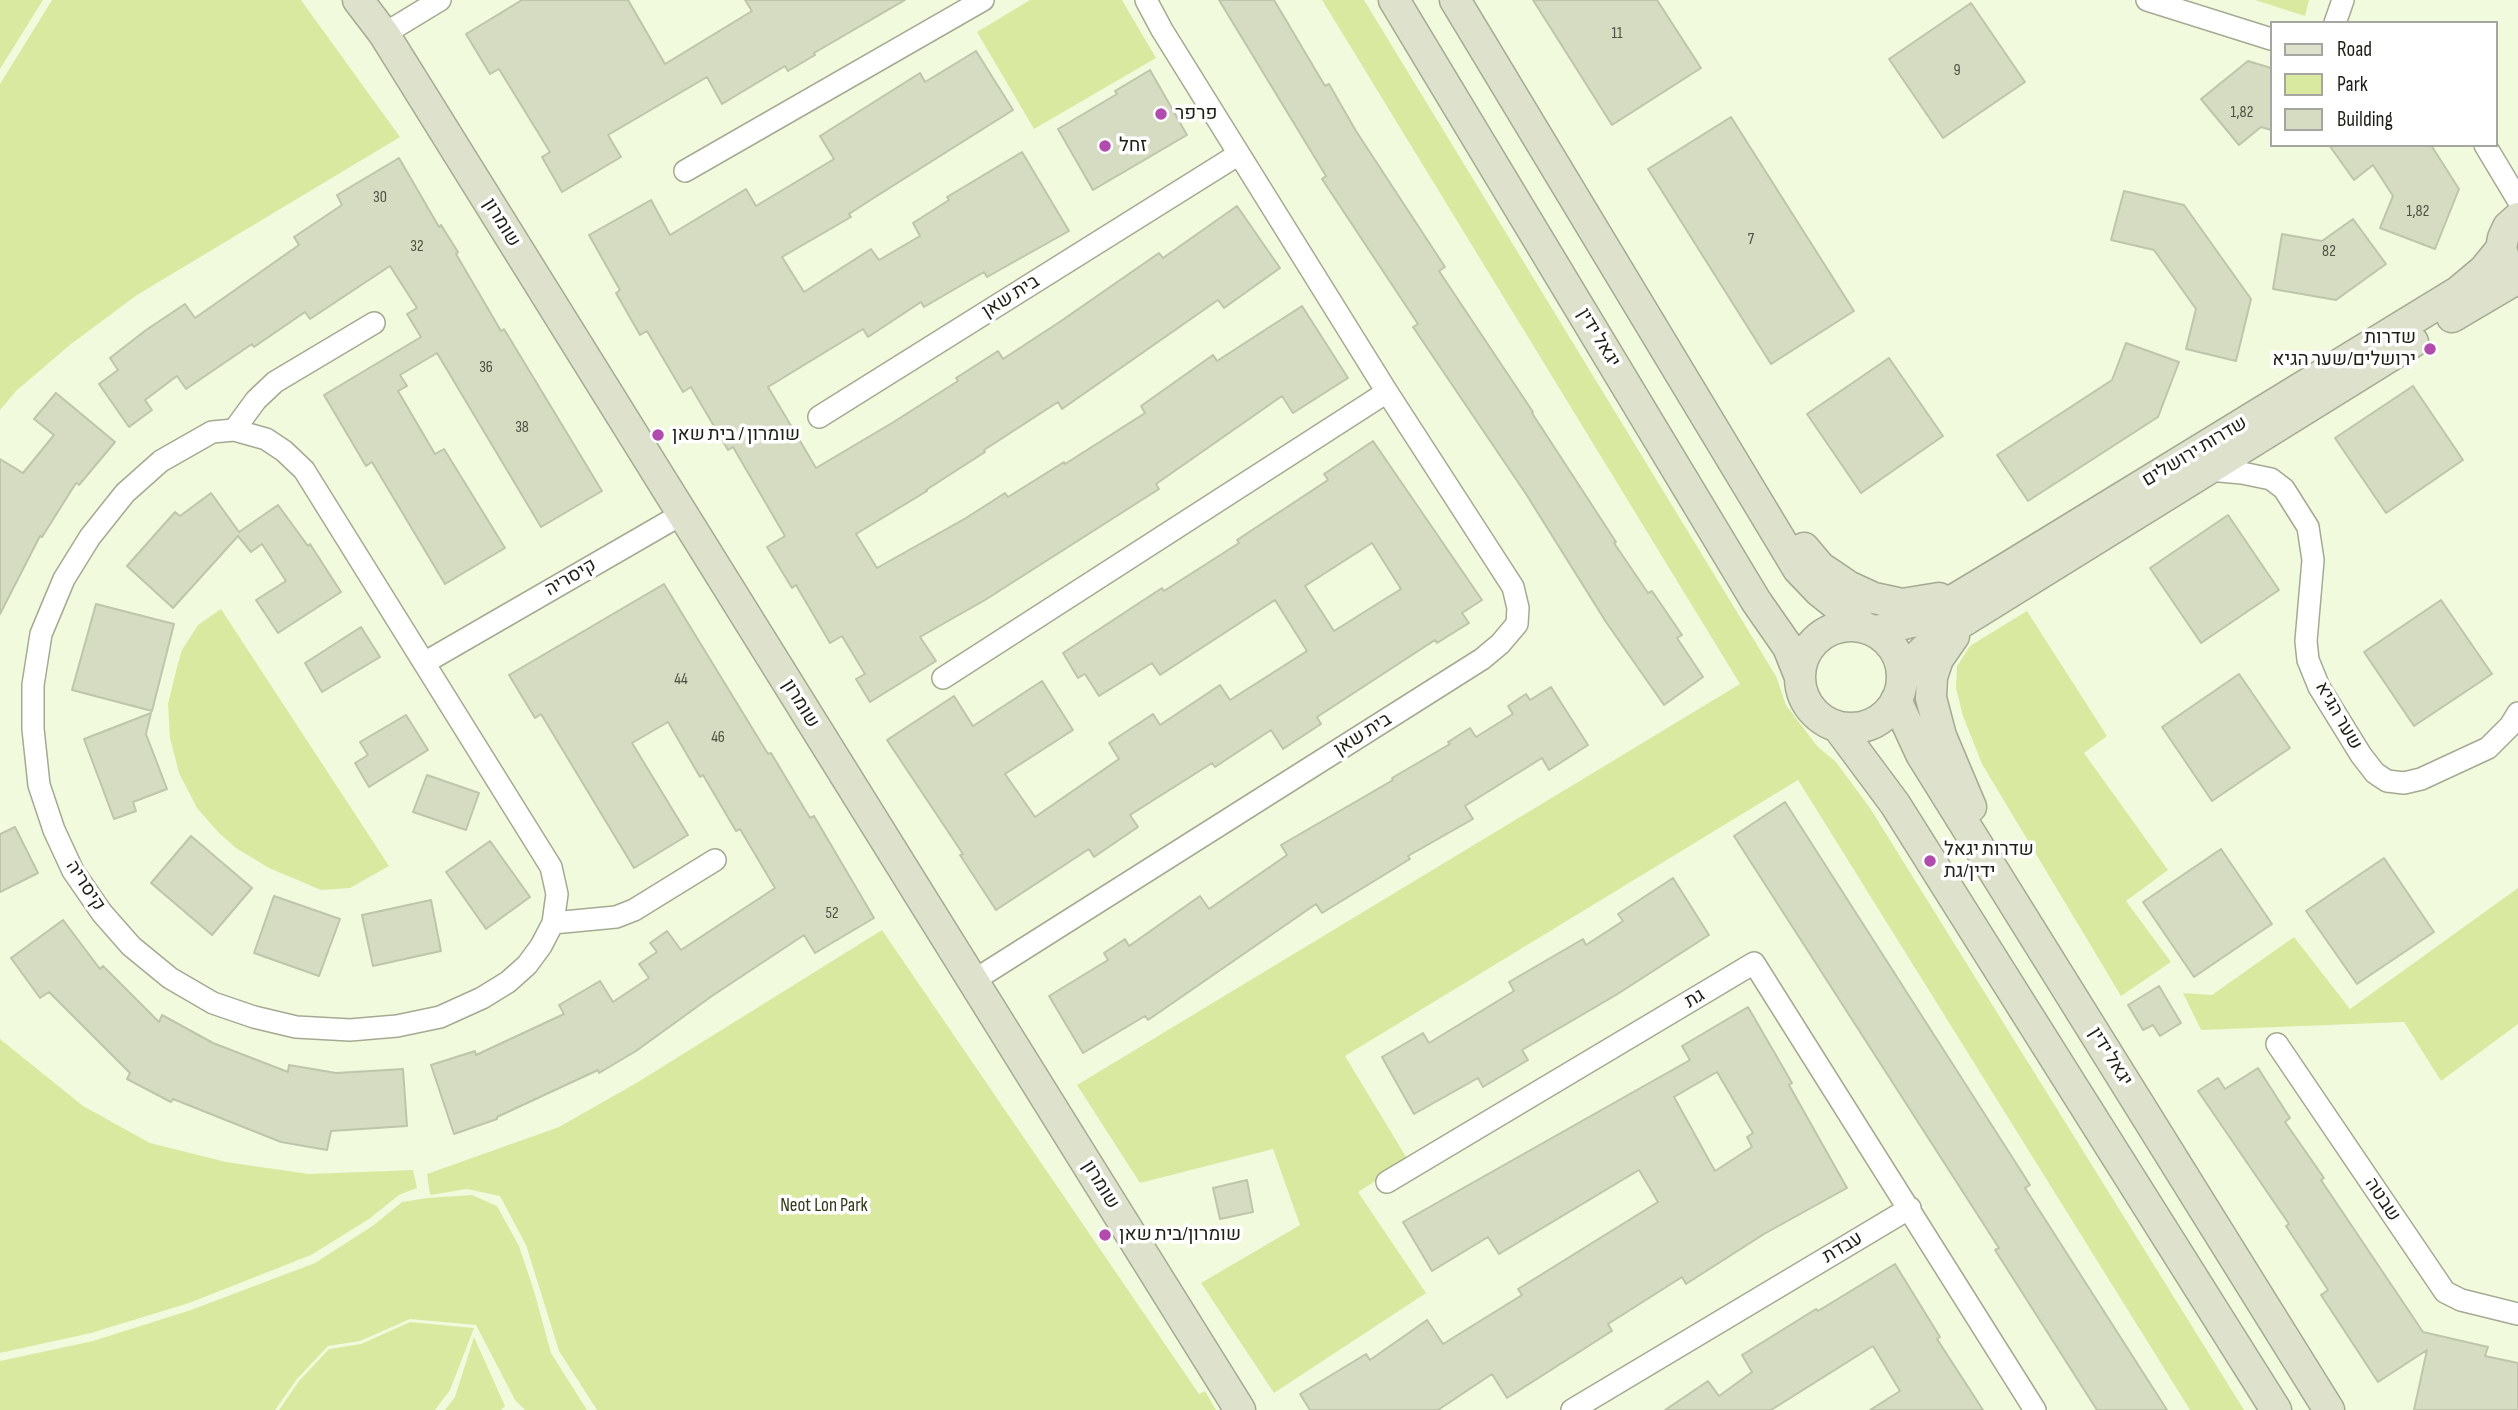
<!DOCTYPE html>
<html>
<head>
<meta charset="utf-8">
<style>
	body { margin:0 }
	#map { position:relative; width:2518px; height:1410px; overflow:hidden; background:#f2fade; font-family:"Sofia Sans Condensed",sans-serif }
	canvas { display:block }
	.legend { position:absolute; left:2270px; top:21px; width:228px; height:126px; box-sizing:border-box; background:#fff; border:2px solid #a5a6a2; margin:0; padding:9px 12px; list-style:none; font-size:21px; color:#1e2016 }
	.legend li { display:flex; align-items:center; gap:14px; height:35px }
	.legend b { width:35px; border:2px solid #a5a6a2 }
</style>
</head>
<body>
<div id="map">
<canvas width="2518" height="1410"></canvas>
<ul class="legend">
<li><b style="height:9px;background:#dee2cd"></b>Road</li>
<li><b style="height:19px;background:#d9eaa0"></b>Park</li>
<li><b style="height:19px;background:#d5dcc2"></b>Building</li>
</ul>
</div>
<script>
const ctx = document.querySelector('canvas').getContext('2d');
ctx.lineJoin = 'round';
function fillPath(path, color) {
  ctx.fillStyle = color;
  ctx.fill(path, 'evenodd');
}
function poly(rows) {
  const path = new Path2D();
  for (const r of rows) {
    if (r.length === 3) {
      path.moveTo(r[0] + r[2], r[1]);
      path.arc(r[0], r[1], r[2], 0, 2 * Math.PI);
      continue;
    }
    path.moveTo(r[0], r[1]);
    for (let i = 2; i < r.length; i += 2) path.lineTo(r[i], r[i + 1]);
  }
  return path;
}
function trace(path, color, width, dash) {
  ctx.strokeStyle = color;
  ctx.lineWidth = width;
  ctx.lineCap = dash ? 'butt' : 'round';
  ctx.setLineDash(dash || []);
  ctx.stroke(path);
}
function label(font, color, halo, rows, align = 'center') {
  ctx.font = font + ' "Sofia Sans Condensed",Heebo,sans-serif';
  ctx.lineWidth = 7;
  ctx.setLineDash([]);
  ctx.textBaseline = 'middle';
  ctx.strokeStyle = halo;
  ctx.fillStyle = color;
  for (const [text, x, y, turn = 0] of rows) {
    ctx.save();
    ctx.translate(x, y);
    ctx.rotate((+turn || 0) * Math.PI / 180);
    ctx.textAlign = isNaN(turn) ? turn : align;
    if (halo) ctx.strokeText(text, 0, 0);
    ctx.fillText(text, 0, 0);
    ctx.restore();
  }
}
const green = poly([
	[0,0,43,0,0,69],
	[52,0,301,0,400,137,137,295,71,344,16,391,0,410,0,84],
	[1030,0,1122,0,1156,58,1034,129,977,32],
	[1322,0,1364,0,1776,676,1786,705,1817,746,1836,762,1870,808,2244,1410,2190,1410,1798,780,1345,1056,1408,1160,1358,1192,1426,1293,1274,1393,1201,1283,1300,1225,1273,1149,1140,1183,1077,1085,1740,684],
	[2255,0,2309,0,2305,16],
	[221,609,389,866,350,888,321,890,269,868,236,848,219,833,197,808,179,773,170,738,168,704,177,667,182,650,198,625],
	[2027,611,2107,736,2084,753,2168,870,2126,901,2171,962,2121,996,1982,764,1963,716,1956,688,1957,666,1970,646],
	[2518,888,2518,1024,2441,1081,2404,1022,2201,1030,2183,993,2212,995,2294,937,2350,1009],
	[882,930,1199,1394,1205,1391,1216,1410,597,1410,559,1351,526,1245,500,1196,467,1189,430,1195,427,1174,559,1127,638,1082],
	[0,1039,83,1106,150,1143,226,1162,309,1174,413,1170,417,1188,399,1195,369,1219,311,1255,189,1303,91,1333,0,1353],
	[472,1195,497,1206,519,1246,534,1291,551,1353,587,1410,525,1410,515,1400,476,1325,410,1319,360,1341,328,1346,297,1379,275,1410,0,1410,0,1361,93,1341,191,1310,315,1263,374,1225,402,1202,427,1198],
	[410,1322,474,1328,450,1390,435,1410,279,1410,299,1381,329,1349,361,1344],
	[474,1337,505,1406,501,1410,445,1410,455,1397]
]);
const building = poly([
	[522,0,628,0,665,64,752,11,745,0,905,0,814,53,815,55,788,71,785,66,722,104,707,77,608,135,621,157,562,192,542,157,550,152,499,69,490,74,466,34,522,0],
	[1219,0,1274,0,1325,86,1329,84,1356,131,1445,267,1439,271,1533,412,1532,413,1616,542,1614,543,1648,593,1652,591,1682,635,1677,638,1703,677,1664,705,1606,622,1526,494,1413,327,1418,324,1322,179,1326,176,1219,0],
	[1533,0,1657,0,1701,68,1612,125,1533,0],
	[1971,3,2025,82,1943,138,1889,59,1971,3],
	[976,51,1013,110,872,199,849,214,851,217,782,257,804,292,871,249,879,260,920,236,913,223,949,200,947,197,1022,152,1069,231,987,277,984,272,924,307,921,302,868,337,863,329,768,387,816,468,892,423,958,381,956,378,998,351,1003,359,1061,321,1159,253,1163,258,1237,206,1280,268,1224,308,1218,300,1062,409,1058,402,984,450,985,452,926,490,927,491,856,534,877,568,966,518,1005,493,1008,497,1064,462,1065,464,1145,413,1141,406,1213,355,1217,361,1302,306,1348,378,1293,413,1282,396,1156,484,1159,489,985,600,920,637,936,661,870,702,856,679,865,674,842,636,830,643,796,585,792,588,767,547,785,536,733,447,728,450,691,387,683,392,647,331,640,335,616,293,620,290,589,235,651,200,670,235,746,189,756,206,834,159,820,136,920,73,925,82,976,51],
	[2248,61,2271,68,2271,130,2261,127,2239,145,2201,99,2248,61],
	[1150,70,1187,135,1093,190,1058,129,1117,94,1115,91,1150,70],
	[1731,117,1854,311,1771,364,1648,169,1731,117],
	[2329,145,2431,145,2459,189,2435,249,2380,228,2393,196,2373,165,2354,180,2329,145],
	[399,158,439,227,441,225,458,252,456,254,501,331,504,329,602,491,541,527,437,353,400,375,407,386,398,391,435,454,444,449,505,548,445,584,372,462,366,466,324,395,421,337,407,314,417,308,390,266,310,319,305,312,254,347,252,344,186,389,177,376,145,400,152,410,129,427,99,384,118,370,110,358,146,330,185,304,195,318,299,245,294,237,342,205,337,195,399,158],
	[2124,191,2184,205,2251,299,2236,361,2186,349,2196,309,2154,250,2111,240,2124,191],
	[2353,219,2386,264,2336,300,2273,289,2282,234,2322,241,2353,219],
	[2126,343,2179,362,2158,417,2028,501,1997,455,2112,380,2126,343],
	[1889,358,1943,436,1861,493,1807,414,1889,358],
	[2413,386,2463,460,2386,513,2335,438,2413,386],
	[56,393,115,442,79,485,76,483,42,537,40,536,0,614,0,459,23,473,54,435,34,419,56,393],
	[1373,441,1482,600,1462,613,1469,623,1437,643,1435,640,1317,717,1321,724,1283,749,1271,730,1215,767,1212,763,1130,815,1138,827,1094,857,1089,849,996,910,960,855,963,854,887,740,954,696,973,726,1042,681,1073,730,1005,774,1035,817,1119,759,1109,743,1153,714,1160,725,1220,685,1230,700,1307,651,1275,600,1160,675,1152,663,1099,696,1085,674,1078,678,1063,653,1162,588,1164,591,1239,543,1237,540,1328,480,1324,474,1373,441],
	[1372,543,1401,589,1334,631,1305,586,1372,543],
	[211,493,239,532,278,505,308,546,310,544,341,592,278,633,256,600,286,581,262,544,251,552,238,536,173,608,127,566,175,512,180,516,211,493],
	[2228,515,2279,590,2201,643,2150,568,2228,515],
	[664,584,768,754,771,753,810,818,814,816,874,918,815,953,804,935,712,996,636,1051,599,1073,598,1070,497,1117,497,1119,454,1134,431,1065,475,1051,476,1055,564,1014,559,1005,600,981,613,1002,649,978,639,964,657,952,650,943,667,931,681,950,775,888,740,829,736,831,703,775,700,777,668,722,632,743,688,835,634,868,541,714,535,718,509,675,664,584],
	[2441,600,2492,674,2414,726,2364,652,2441,600],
	[96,604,174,624,152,711,72,690,96,604],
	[361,627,380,657,322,692,305,663,361,627],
	[2239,674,2290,748,2212,801,2162,727,2239,674],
	[1551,687,1588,745,1549,770,1542,758,1465,806,1473,819,1408,856,1410,859,1322,913,1316,904,1148,1020,1145,1016,1083,1053,1049,996,1108,960,1104,953,1125,939,1129,946,1200,896,1209,909,1287,855,1281,845,1393,780,1392,778,1450,744,1448,742,1470,728,1476,737,1513,714,1508,706,1526,694,1530,700,1551,687],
	[151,713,146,734,167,789,133,802,136,811,114,819,84,739,151,713],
	[406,715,428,750,369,787,355,763,368,755,360,742,406,715],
	[427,775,479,793,466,830,413,812,427,775],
	[1785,802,2030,1185,2025,1188,2167,1410,2097,1410,1995,1250,1999,1248,1734,836,1785,802],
	[15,827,38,873,0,892,0,834,15,827],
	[191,836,252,888,212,935,151,883,191,836],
	[490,841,530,897,486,929,446,872,490,841],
	[2221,849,2272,924,2194,977,2143,902,2221,849],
	[2384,858,2434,932,2357,984,2306,911,2384,858],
	[1673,878,1709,935,1616,995,1522,1050,1528,1060,1483,1087,1478,1078,1414,1114,1382,1057,1423,1033,1429,1043,1514,991,1509,982,1583,939,1586,945,1623,921,1618,914,1673,878],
	[274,896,340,919,319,976,254,953,274,896],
	[431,900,441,951,373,966,362,915,431,900],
	[63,920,100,969,103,966,159,1022,162,1015,213,1043,288,1072,289,1065,336,1073,403,1069,407,1126,331,1131,327,1150,281,1142,173,1099,171,1102,127,1079,130,1073,49,992,40,998,11,958,63,920],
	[2159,986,2181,1023,2160,1036,2153,1025,2143,1030,2128,1005,2159,986],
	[1748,1007,1792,1083,1789,1085,1847,1188,1764,1234,1686,1284,1682,1277,1608,1324,1612,1331,1507,1398,1492,1374,1438,1410,1310,1410,1300,1394,1366,1354,1370,1360,1427,1320,1443,1344,1522,1295,1518,1289,1658,1202,1639,1170,1499,1254,1488,1237,1432,1271,1403,1222,1690,1060,1682,1046,1748,1007],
	[1717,1072,1753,1133,1747,1137,1752,1147,1715,1171,1674,1097,1717,1072],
	[2258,1068,2290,1118,2285,1122,2324,1178,2321,1180,2423,1332,2488,1347,2485,1356,2518,1363,2518,1410,2414,1410,2427,1350,2378,1382,2321,1295,2328,1290,2286,1226,2289,1224,2198,1091,2218,1078,2225,1089,2258,1068],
	[1247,1180,1253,1212,1220,1219,1213,1188,1247,1180],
	[1895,1264,1940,1337,1937,1339,1983,1410,1870,1410,1900,1391,1873,1346,1771,1410,1665,1410,1708,1381,1719,1396,1752,1372,1742,1355,1816,1309,1818,1311,1895,1264]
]);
const street = poly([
	[2147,0,2271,39],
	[2335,23,2343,0],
	[384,34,440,0],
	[2485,145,2518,200],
	[685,171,983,0],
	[819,417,1239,154],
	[234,430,266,439,284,451,304,470,551,867,557,894,553,923,541,946,527,965,508,982,482,998,440,1017,397,1026,350,1030,296,1027,254,1017,213,1003,170,978,131,946,102,913,73,871,54,830,39,785,33,729,33,685,41,634,64,579,90,537,125,493,161,461,212,432,234,430],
	[234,430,256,400,275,382,374,323],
	[2209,470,2242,473,2271,479,2284,489,2308,527,2313,560,2306,641,2308,660,2319,687,2361,755,2375,773,2387,781,2404,783,2421,779,2488,748,2510,726,2518,713],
	[424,663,682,514],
	[943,678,1387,392],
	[553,923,616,917,634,910,715,860],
	[973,981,1482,659,1500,644,1517,624,1518,608,1513,587,1387,392,1162,30,1146,0],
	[2277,1044,2445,1292,2461,1300,2518,1314],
	[1387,1182,1754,963,2035,1410],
	[1572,1410,1910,1208]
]);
const secondary = poly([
	[358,0,384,34,1240,1410],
	[1394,0,1756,601,1788,647,1800,677],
	[1455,0,1798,569,1819,591,1864,627],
	[2507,266,2501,249,2503,238,2508,227,2518,218],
	[2452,317,2518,278],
	[1804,548,1820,567,1848,586,1874,598,1902,604,1939,598],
	[1851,677,51],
	[1876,631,1920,620,2000,572,2459,291,2484,270,2501,249],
	[1954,636,1938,659,1932,677,1931,698,1941,736,1971,807],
	[1902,676,1921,653,1938,637,2413,342],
	[1896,700,1921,754,2329,1410],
	[1837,726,1895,804,2276,1410]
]);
const markers = [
	[1161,114,7,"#b24bae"],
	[1105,146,7,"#b24bae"],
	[2430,349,7,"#b24bae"],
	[658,435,7,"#b24bae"],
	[1930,861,7,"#b24bae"],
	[1105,1235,7,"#b24bae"]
];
const numberNames = [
	["11",1617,34],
	["9",1957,71],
	["1,82",2242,113],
	["30",380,198],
	["1,82",2418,212],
	["7",1751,240],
	["32",417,247],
	["82",2329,252],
	["36",486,368],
	["38",522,428],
	["44",681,680],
	["46",718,738],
	["52",832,914]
];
const poiNames = [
	["פרפר",1175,114],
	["זחל",1119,146],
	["שדרות",2416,338,"right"],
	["ירושלים/שער הגיא",2416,360,"right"],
	["שומרון / בית שאן",672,435],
	["שדרות יגאל",1944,850],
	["ידין/גת",1944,872],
	["שומרון/בית שאן",1119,1235]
];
const streetNames = [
	["שומרון",501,223,58],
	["בית שאן",1011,297,-32],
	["יגאל ידין",1598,338,59],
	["שדרות ירושלים",2195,452,-31],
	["קיסריה",571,578,-30],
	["שומרון",800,704,58],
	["שער הגיא",2338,716,60],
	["בית שאן",1363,735,-32],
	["קיסריה",85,886,57],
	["גת",1695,999,-31],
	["יגאל ידין",2110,1057,58],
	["שומרון",1100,1185,58],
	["שבטה",2382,1200,56],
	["עבדת",1843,1248,-31]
];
const parkNames = [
	["Neot Lon Park",824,1206]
];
fillPath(green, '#d9eaa0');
fillPath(building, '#d5dcc2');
trace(building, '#bec5ab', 2);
trace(street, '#a4aa91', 24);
trace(secondary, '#a4aa91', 33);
trace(street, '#fff', 21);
trace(secondary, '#dee2cd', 30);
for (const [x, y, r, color] of markers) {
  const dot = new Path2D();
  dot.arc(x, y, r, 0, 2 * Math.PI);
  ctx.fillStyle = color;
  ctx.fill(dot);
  trace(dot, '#fff', 2.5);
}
label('16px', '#4c4f41', null, numberNames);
label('19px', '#1e2016', '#fff', poiNames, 'left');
label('19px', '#1e2016', '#fff', streetNames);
label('19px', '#323917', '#fff', parkNames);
</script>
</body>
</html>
